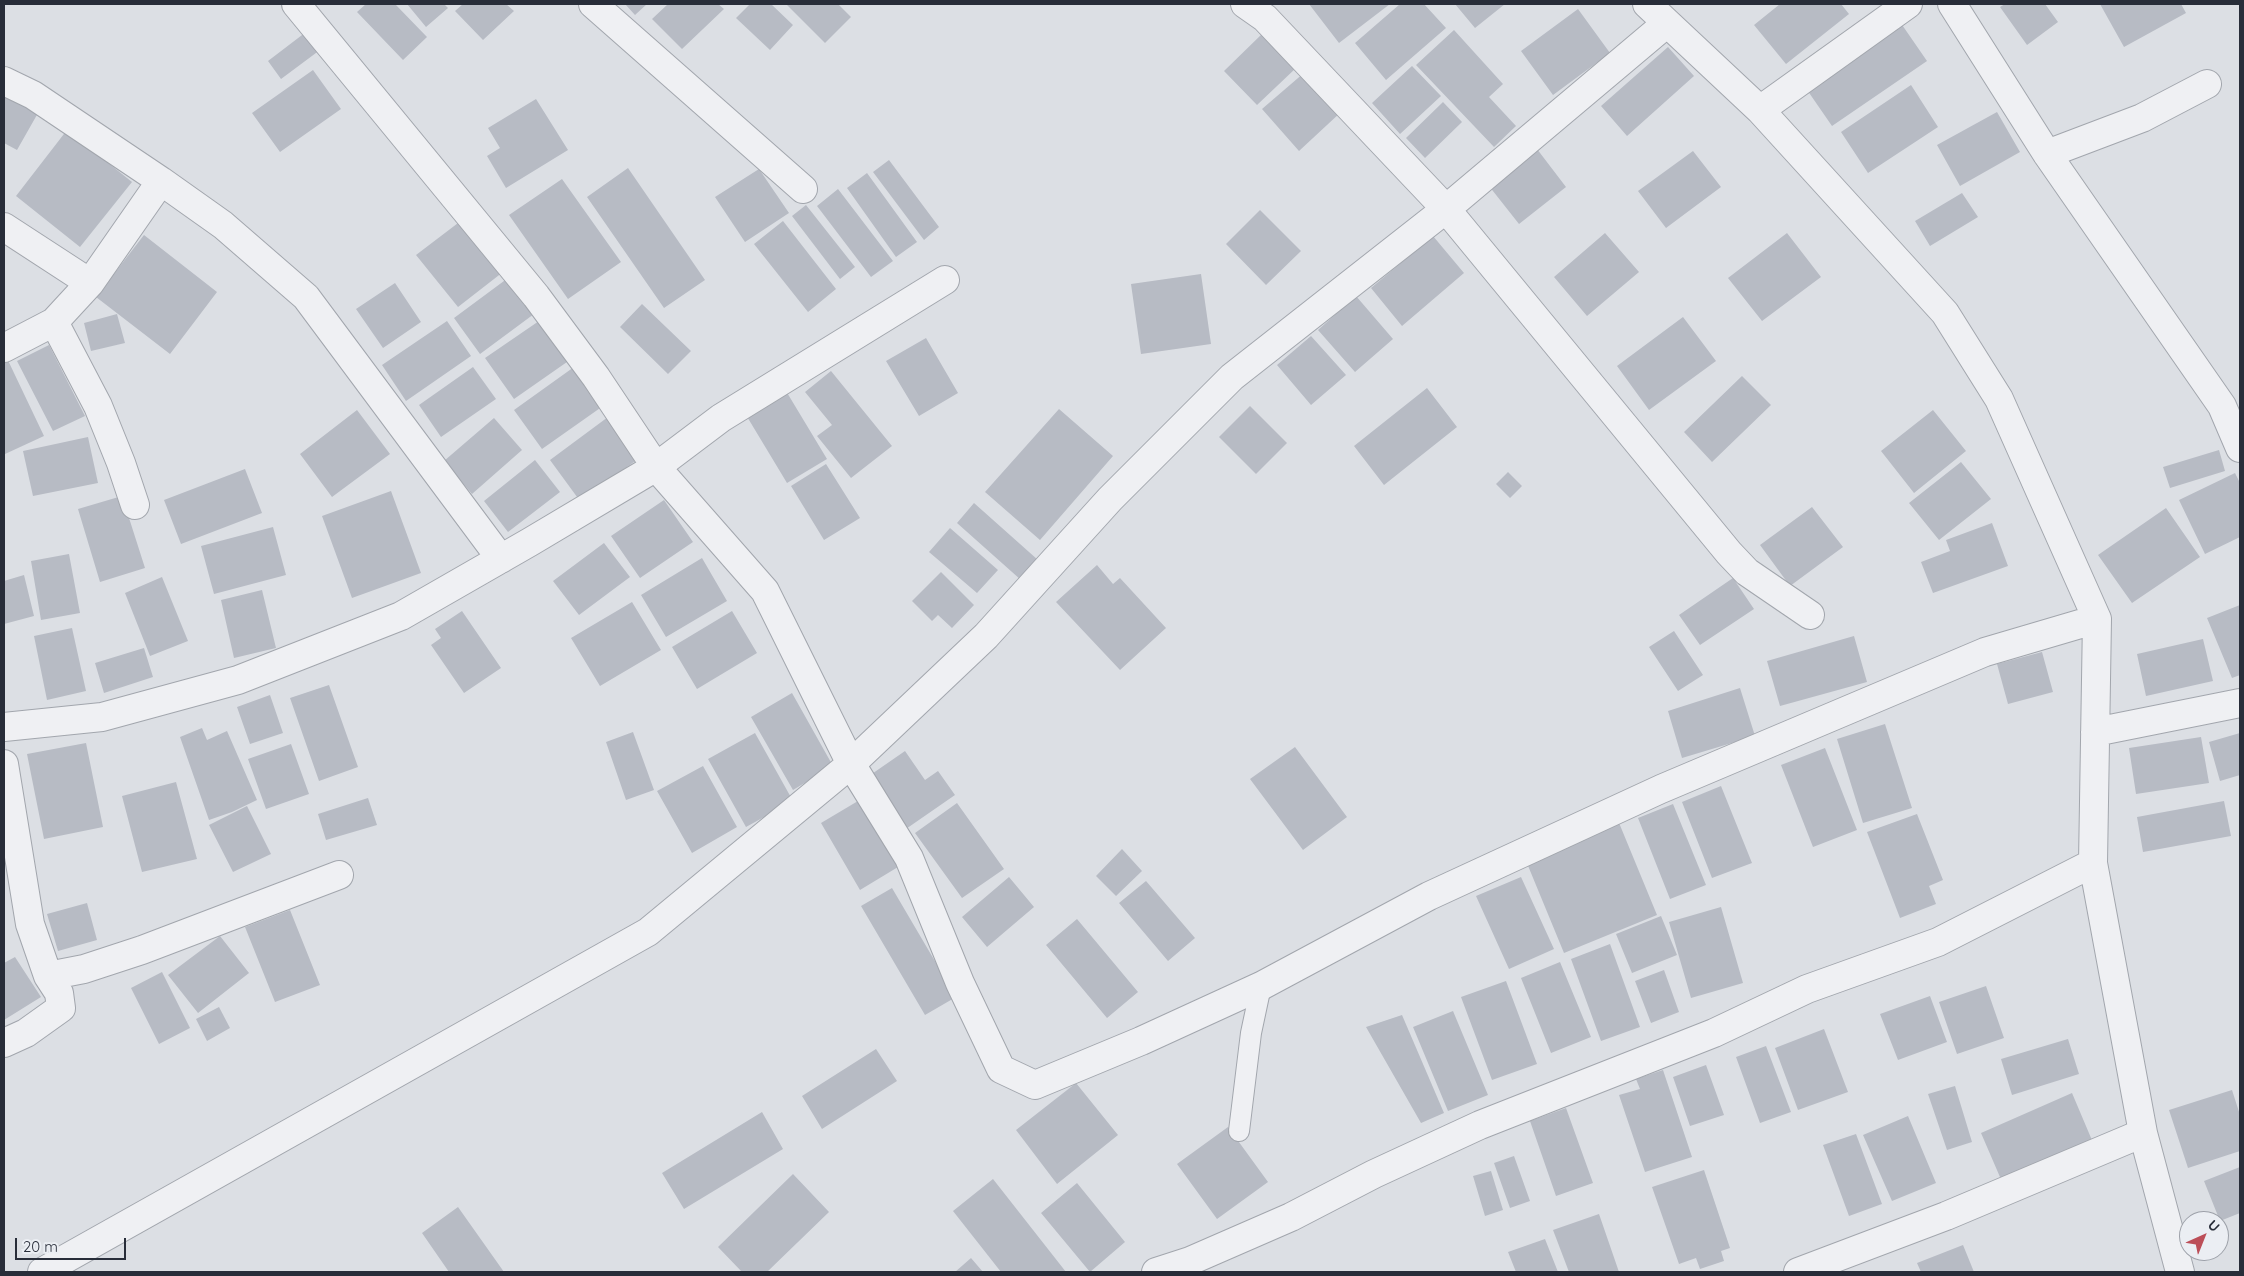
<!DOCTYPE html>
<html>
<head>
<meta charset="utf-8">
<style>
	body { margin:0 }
	#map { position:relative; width:2244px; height:1276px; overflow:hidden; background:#dcdfe4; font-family:Quicksand,sans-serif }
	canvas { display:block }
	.frame { position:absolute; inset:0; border:5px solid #282d39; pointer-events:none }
	.north { position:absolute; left:2179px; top:1211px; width:50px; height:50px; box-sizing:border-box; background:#ebeef3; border:1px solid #9da1a9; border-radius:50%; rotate:44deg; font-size:14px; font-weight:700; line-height:20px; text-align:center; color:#282d39 }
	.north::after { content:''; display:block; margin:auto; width:18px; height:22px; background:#bc4e58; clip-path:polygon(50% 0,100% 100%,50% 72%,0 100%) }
	.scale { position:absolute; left:15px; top:1238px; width:111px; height:22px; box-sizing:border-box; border:2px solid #282d39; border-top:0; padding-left:6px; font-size:15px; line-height:18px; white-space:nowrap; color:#282d39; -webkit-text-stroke:4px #ebeef3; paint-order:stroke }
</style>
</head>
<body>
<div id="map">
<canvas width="2244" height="1276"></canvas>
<div class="frame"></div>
<div class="north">U</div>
<div class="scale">20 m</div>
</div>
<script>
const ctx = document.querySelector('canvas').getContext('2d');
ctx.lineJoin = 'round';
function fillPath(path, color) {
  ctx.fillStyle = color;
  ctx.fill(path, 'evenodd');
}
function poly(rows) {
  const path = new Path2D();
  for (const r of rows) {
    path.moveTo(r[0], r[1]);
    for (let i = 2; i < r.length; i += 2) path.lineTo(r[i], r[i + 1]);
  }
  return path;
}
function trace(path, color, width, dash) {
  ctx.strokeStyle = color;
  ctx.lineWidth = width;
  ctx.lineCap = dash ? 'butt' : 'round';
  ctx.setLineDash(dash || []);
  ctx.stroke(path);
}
const building = poly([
	[366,4,395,4,427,37,403,60,357,12],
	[407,4,444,4,448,8,426,27],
	[463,4,506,4,514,11,483,40,455,11],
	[625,4,647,4,635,15],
	[668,4,718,4,724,9,682,49,652,19],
	[750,4,771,4,793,25,770,50,736,18],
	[786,4,838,4,851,17,825,43],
	[1309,4,1390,4,1339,43],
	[1400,4,1424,4,1446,28,1386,80,1355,43],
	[1455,4,1505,4,1475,28],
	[1780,4,1841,4,1849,14,1786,64,1754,25],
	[2005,4,2045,4,2058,22,2027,45,2000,7],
	[2100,4,2181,4,2186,13,2124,47],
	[1578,9,1610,53,1553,95,1521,51],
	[1898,19,1927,61,1832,126,1803,84],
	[1454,30,1503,84,1489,97,1516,126,1494,147,1416,65],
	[306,32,320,50,281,79,268,61],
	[1263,33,1296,68,1257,105,1224,71],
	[1668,47,1694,76,1627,136,1601,106],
	[1412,66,1441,96,1400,134,1372,103],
	[313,70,341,109,280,152,252,113],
	[1305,72,1341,112,1299,151,1262,109],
	[1911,85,1938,127,1868,173,1841,132],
	[4,94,38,113,17,150,4,143],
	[536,99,568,150,506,188,487,156,500,148,488,128],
	[1443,102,1462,122,1425,158,1406,138],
	[1997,112,2020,152,1960,186,1937,145],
	[67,130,132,182,80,247,16,196],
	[1537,149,1566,187,1519,224,1489,186],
	[1693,151,1721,187,1666,228,1638,191],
	[889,160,939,227,924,240,873,172],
	[628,168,705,280,664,308,587,197],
	[759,169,789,213,745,242,715,197],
	[867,173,917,242,896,257,847,188],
	[562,179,621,262,568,299,509,215],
	[838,189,893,261,871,277,817,206],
	[1962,193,1978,217,1930,246,1915,221],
	[806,205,855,267,840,279,792,216],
	[1260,210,1301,251,1266,285,1226,244],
	[462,220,503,272,458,307,416,255],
	[783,221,836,289,808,312,754,244],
	[1605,233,1639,272,1587,316,1554,277],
	[1787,233,1821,277,1762,321,1728,278],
	[144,235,217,292,170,354,96,297],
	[1433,236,1464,273,1402,326,1371,288],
	[1201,274,1211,344,1141,354,1131,284],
	[508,278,534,314,480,354,454,318],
	[395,283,421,322,383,348,356,309],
	[1356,296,1393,339,1355,372,1318,330],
	[642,304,691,351,668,374,620,327],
	[117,314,125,343,91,351,84,323],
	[1683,317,1716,361,1649,410,1617,366],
	[447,321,471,356,406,401,382,365],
	[539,321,567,362,514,399,485,358],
	[1311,336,1346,375,1311,405,1277,365],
	[926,338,958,393,919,416,886,361],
	[49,345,85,416,53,431,17,361],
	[4,352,44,436,5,454,4,452],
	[473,367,496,399,441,437,419,405],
	[574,367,603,406,542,449,514,410],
	[831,371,892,446,851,478,817,436,832,425,805,392],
	[1742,376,1771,405,1712,462,1684,432],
	[783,386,827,459,787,483,743,410],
	[1427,388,1457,427,1384,485,1354,446],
	[1250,406,1287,443,1256,474,1219,437],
	[1059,409,1113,456,1040,540,985,492],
	[357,410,390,454,332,497,300,454],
	[1933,410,1966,451,1914,493,1881,451],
	[608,417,638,459,580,501,550,460],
	[494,418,522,450,472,494,444,461],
	[88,437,98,483,33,496,23,451],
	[2219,450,2225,471,2170,488,2163,467],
	[535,460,560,492,508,532,484,501],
	[1961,462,1991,499,1939,540,1909,503],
	[826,464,860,518,824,540,791,486],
	[245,469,262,513,181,544,164,500],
	[1508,472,1522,486,1510,498,1496,484],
	[2235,473,2240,483,2240,537,2205,554,2179,500],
	[391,491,421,573,352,598,322,516],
	[122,496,145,568,100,582,78,509],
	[664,500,693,542,640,578,611,536],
	[974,503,1038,560,1021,580,957,523],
	[1812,507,1843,547,1790,586,1760,545],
	[2166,508,2200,557,2132,603,2098,555],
	[1992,523,2008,566,1933,593,1921,562,1950,551,1946,540],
	[273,527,286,575,214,594,201,546],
	[950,528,998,570,977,593,929,552],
	[604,543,630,577,579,615,553,581],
	[69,554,80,613,41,620,31,561],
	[702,558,727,601,666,637,641,595],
	[1097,565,1113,584,1120,578,1166,628,1120,670,1056,602],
	[941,572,974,605,952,628,938,615,932,621,912,601],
	[24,575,34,616,4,624,4,581],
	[162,577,188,641,150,656,125,593],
	[1733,578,1754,609,1700,645,1679,615],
	[262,590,276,648,234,658,221,600],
	[632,602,661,650,600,686,571,638],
	[2240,605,2240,675,2232,678,2207,618],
	[462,611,501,668,464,693,431,645,441,638,435,629],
	[732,611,757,653,697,689,672,647],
	[72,628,86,691,47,700,34,636],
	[1674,631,1703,675,1678,691,1649,647],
	[1854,636,1867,682,1780,706,1767,661],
	[2203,639,2213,681,2146,696,2137,654],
	[144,648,153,677,104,693,95,663],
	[2042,652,2053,692,2008,704,1997,664],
	[329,685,358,767,319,781,290,698],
	[1740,688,1755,736,1682,758,1668,711],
	[792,693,833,766,793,790,751,717],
	[270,695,283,733,250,744,237,707],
	[1885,724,1912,808,1863,823,1837,739],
	[202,728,207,740,227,731,257,800,232,812,209,820,180,737],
	[633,732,654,790,626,800,606,742],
	[755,733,793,801,746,827,708,759],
	[2240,733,2240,775,2220,781,2209,742],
	[2201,737,2209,783,2136,794,2129,748],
	[86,743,103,827,44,839,27,754],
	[291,744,309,794,266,809,248,759],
	[1295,747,1347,817,1303,850,1250,779],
	[1825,748,1857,830,1813,847,1781,765],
	[905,751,925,780,938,771,955,795,903,831,866,778],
	[703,766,737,827,692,853,657,791],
	[176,782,197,859,142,872,122,796],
	[1721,786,1752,863,1712,878,1682,802],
	[368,798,377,825,326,840,318,814],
	[858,801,898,867,860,890,821,823],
	[2224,801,2231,836,2143,852,2137,817],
	[957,803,1004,869,962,898,915,833],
	[1673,804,1706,885,1670,899,1638,818],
	[247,806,271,854,233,872,209,825],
	[1917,814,1943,880,1929,886,1936,904,1900,918,1867,832],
	[1617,818,1657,915,1564,953,1524,856],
	[1122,849,1142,871,1116,896,1096,876],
	[1009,877,1034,907,987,947,962,917],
	[1521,877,1554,949,1509,969,1476,896],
	[1146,881,1195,938,1168,961,1119,903],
	[892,888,956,997,925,1015,861,906],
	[87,903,97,940,58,951,47,914],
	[1721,907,1743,983,1691,998,1669,922],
	[290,910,320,985,275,1002,245,927],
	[1661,916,1677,955,1632,973,1616,934],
	[1077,919,1138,992,1107,1018,1046,945],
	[220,936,249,973,198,1013,168,975],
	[1610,944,1640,1027,1601,1041,1571,959],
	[15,957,41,997,4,1020,4,963],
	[1560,962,1591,1037,1551,1053,1521,978],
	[1664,970,1679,1012,1651,1023,1635,981],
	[162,972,190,1028,159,1044,131,988],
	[1506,981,1537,1064,1492,1080,1461,997],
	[1986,986,2004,1038,1957,1054,1939,1002],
	[1930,996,1947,1042,1898,1060,1880,1014],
	[219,1007,230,1028,207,1041,196,1019],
	[1453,1011,1488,1095,1448,1111,1413,1027],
	[1402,1015,1444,1113,1421,1123,1366,1027],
	[1824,1029,1848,1092,1798,1110,1775,1048],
	[2068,1039,2079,1074,2012,1095,2001,1059],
	[1766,1046,1791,1112,1760,1123,1736,1057],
	[876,1049,897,1081,822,1129,802,1096],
	[1706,1065,1724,1115,1690,1126,1673,1077],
	[1663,1070,1692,1157,1645,1172,1619,1095,1640,1089,1636,1079],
	[1076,1083,1118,1135,1057,1184,1016,1130],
	[1955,1086,1972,1142,1947,1150,1928,1094],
	[2232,1090,2240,1115,2240,1151,2188,1168,2169,1110],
	[2072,1093,2094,1145,2003,1184,1981,1133],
	[1566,1108,1593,1183,1556,1196,1530,1121],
	[762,1112,783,1149,684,1209,662,1173],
	[1908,1116,1936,1183,1892,1201,1863,1135],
	[1228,1127,1268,1182,1217,1219,1177,1164],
	[1856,1134,1882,1204,1849,1216,1823,1145],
	[1514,1156,1530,1201,1510,1208,1494,1163],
	[2240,1167,2240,1213,2220,1221,2204,1181],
	[1704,1170,1730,1248,1721,1251,1724,1261,1700,1269,1696,1258,1679,1264,1652,1187],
	[1491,1171,1503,1210,1485,1216,1473,1176],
	[793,1174,829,1212,767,1272,742,1272,718,1247],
	[993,1179,1066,1272,1001,1272,953,1211],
	[1077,1183,1125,1242,1090,1272,1041,1213],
	[458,1207,504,1272,449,1272,422,1233],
	[1599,1214,1619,1272,1569,1272,1553,1230],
	[1545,1239,1558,1272,1516,1272,1508,1252],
	[1963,1245,1974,1272,1921,1272,1917,1263],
	[971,1258,983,1272,955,1272]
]);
const service = poly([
	[1239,1131,1251,1033,1261,986]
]);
const minor = poly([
	[296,4,536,296,596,377,656,467,765,591,851,764,909,858,960,983,1001,1069,1035,1085,1141,1041,1261,986,1429,896,1661,789,1985,652,2097,619],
	[593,4,803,189],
	[1245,4,1265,18,1446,209,1729,553,1747,572,1810,615],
	[1647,4,1760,110,1945,313,1999,399,2097,619,2093,863],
	[1952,4,2047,154,2222,406,2240,448],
	[4,81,33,95,161,181,223,225,306,297,501,559],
	[1760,110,1908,4],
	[2047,154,2142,118,2207,84],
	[4,227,90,283],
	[54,322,98,406,121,463,135,505],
	[4,348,54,322,90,283,161,181],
	[4,727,102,717,238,680,401,616,530,542,656,467,721,418,945,280],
	[2095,732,2240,703],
	[4,764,30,924,48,976,84,969,142,950,339,875],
	[4,1043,26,1033,61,1008,59,993,48,976],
	[42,1272,648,932,851,764,986,636,1110,499,1232,377,1446,209,1667,23],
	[1156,1272,1190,1261,1291,1217,1374,1174,1480,1125,1714,1033,1807,989,1938,942,2093,863,2143,1133,2180,1272],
	[1798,1272,1946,1216,2143,1133]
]);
fillPath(building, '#b7bbc4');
trace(service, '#a2a6ad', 22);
trace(minor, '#a2a6ad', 30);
trace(service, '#eff0f3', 20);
trace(minor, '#eff0f3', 28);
</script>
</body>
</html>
